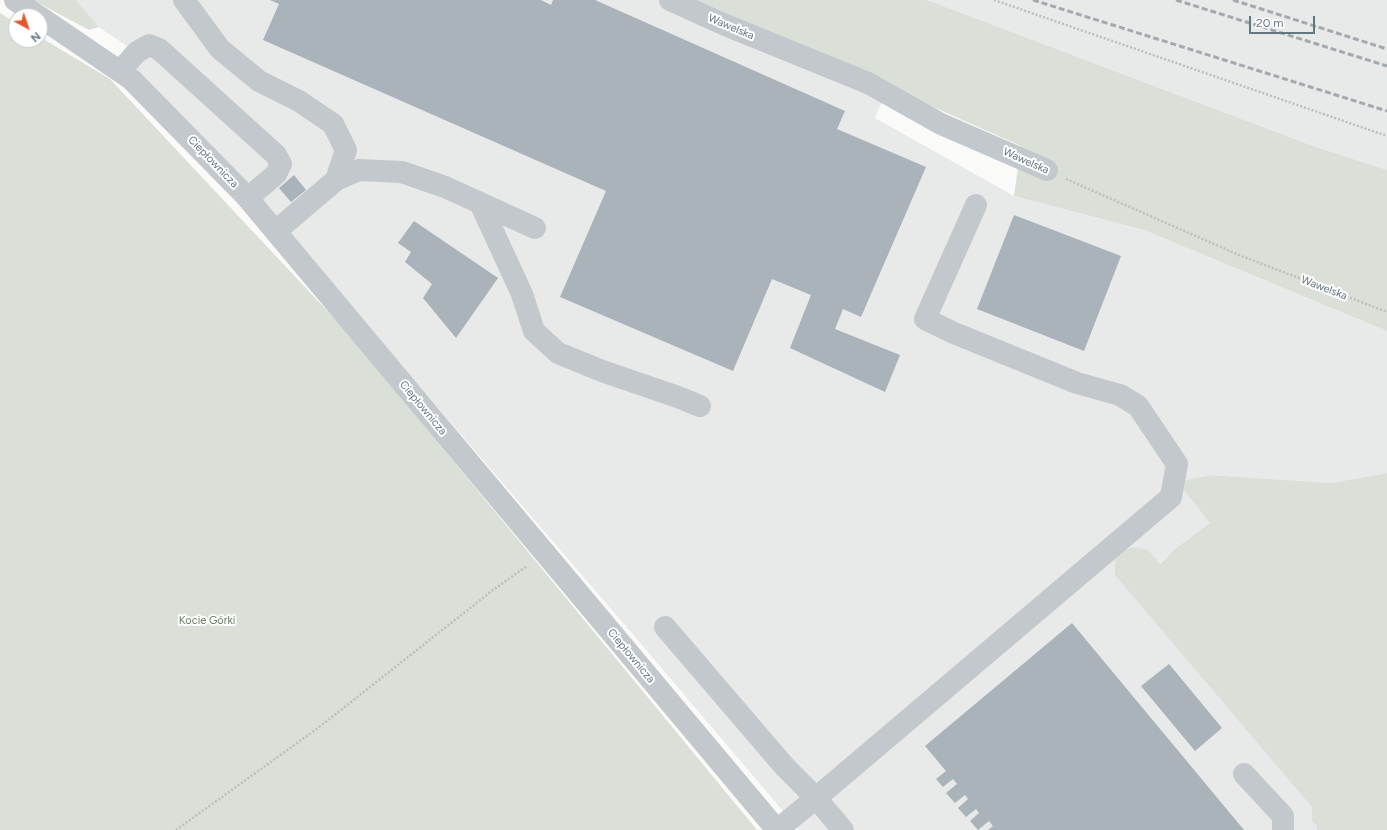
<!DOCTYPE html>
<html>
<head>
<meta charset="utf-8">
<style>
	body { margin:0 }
	#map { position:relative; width:1387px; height:830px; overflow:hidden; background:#fafaf8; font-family:Figtree,sans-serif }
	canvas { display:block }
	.north { position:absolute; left:8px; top:8px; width:40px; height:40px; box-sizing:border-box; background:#fff; border:1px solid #c1c8cd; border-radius:50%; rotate:140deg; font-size:11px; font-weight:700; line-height:16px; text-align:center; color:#657683 }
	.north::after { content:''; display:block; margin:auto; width:14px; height:18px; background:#e4572e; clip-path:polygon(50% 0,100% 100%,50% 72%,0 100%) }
	.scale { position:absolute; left:1249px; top:16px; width:66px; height:18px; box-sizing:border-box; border:2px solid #657683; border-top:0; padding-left:5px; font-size:12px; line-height:14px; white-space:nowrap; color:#657683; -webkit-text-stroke:3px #fff; paint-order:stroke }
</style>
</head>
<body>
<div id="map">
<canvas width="1387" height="830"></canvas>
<div class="north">N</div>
<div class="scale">20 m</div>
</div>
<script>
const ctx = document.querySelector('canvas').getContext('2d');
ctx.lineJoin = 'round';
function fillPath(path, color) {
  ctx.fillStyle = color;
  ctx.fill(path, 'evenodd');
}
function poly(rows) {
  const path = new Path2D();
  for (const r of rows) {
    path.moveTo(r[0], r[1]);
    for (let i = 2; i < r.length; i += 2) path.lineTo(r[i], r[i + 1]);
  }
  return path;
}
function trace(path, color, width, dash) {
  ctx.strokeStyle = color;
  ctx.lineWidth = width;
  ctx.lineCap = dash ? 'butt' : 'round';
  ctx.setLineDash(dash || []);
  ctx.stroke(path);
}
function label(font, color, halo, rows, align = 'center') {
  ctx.font = font + ' Figtree,sans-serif';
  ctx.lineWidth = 4;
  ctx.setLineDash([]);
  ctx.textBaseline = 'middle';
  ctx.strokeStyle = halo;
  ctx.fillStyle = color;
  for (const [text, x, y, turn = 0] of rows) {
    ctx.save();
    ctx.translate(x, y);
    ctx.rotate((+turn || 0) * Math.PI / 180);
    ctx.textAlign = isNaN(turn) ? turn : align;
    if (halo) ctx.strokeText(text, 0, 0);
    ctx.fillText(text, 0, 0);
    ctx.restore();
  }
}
const built = poly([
	[76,0,657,0,884,97,875,118,1014,196,1144,230,1387,331,1387,473,1331,483,1210,475,1177,482,1210,523,1176,548,1159,564,1148,550,1312,807,1312,822,1317,826,1317,830,799,830,636,638,231,167,120,57,128,47,99,27],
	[927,0,1387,0,1387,170,1313,146]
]);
const green = poly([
	[33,0,76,0,99,27,89,30],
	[693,0,927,0,1313,146,1387,170,1387,331,1144,230,1014,196,1021,146],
	[0,13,16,23,16,40,40,40,40,37,110,79,347,332,757,830,0,830],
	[1387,473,1387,830,1317,830,1317,826,1312,822,1312,807,1115,575,1115,560,1120,552,1131,548,1140,548,1148,550,1160,564,1176,548,1210,523,1177,482,1210,475,1331,483]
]);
const building = poly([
	[270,0,541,0,551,5,553,0,595,0,845,111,837,129,926,167,861,317,843,309,835,329,900,355,885,392,790,348,811,295,772,279,733,371,560,297,606,191,263,40,279,4],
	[294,175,306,190,291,202,279,188],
	[1014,215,1121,256,1084,351,977,309],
	[414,221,498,278,456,338,423,298,432,284,405,262,411,252,398,243],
	[1072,623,1244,830,988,830,993,826,989,821,978,830,970,821,979,813,976,809,966,817,958,808,968,799,965,795,955,803,946,793,957,784,953,779,943,787,936,779,946,771,925,746],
	[1169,664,1222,728,1195,751,1141,686]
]);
const path = poly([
	[994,0,1387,136],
	[1066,179,1239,255,1387,312],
	[176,830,318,728,493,590,527,566]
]);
const minor = poly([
	[15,0,38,16],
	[184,0,220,49,259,81,299,101,333,124,346,150,336,180],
	[670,0,723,24,868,83,941,124,1047,170],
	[40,17,131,79,245,195,777,830],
	[120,71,137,52,149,45,159,49,276,155,281,164,276,174,248,198],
	[480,203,522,294,534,331,558,353,602,371,678,397,700,406],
	[276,231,336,180,359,170,402,172,445,187,535,228],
	[665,627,785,767,816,798,777,830],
	[1244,774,1283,816,1283,830],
	[843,830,816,798,1171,497,1177,464,1138,406,1120,395,1077,383,954,333,925,319,976,205]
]);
const rail = poly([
	[1033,0,1387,111],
	[1176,0,1387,66],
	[1233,0,1387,49]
]);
const streetNames = [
	["Wawelska",731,27,23],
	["Wawelska",1026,161,24],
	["Ciepłownicza",213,162,46],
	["Wawelska",1324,288,21],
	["Ciepłownicza",423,408,50],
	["Ciepłownicza",631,656,50]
];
const parkNames = [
	["Kocie Górki",207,621]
];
fillPath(built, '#e8e9e9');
fillPath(green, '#dadfd7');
fillPath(building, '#aab3b9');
trace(path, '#bbbfc2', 2.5, [2, 2]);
trace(minor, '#c3c8cc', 22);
trace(rail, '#a2aab0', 3, [6, 3]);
label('11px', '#657683', '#fff', streetNames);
label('11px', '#687a64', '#fff', parkNames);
</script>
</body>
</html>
